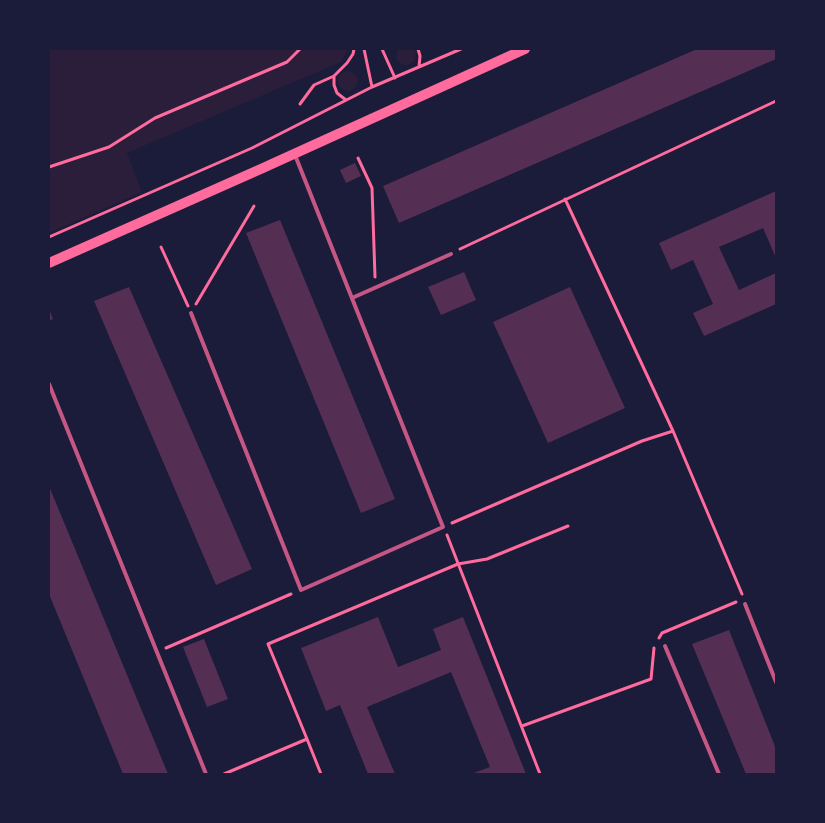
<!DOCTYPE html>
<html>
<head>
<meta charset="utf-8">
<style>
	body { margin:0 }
	#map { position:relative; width:825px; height:823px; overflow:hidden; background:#1b1b3a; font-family:"Noto Sans",sans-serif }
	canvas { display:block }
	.frame { position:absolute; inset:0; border:50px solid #1b1b3a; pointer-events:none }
</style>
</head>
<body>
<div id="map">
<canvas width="825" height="823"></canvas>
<div class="frame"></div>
</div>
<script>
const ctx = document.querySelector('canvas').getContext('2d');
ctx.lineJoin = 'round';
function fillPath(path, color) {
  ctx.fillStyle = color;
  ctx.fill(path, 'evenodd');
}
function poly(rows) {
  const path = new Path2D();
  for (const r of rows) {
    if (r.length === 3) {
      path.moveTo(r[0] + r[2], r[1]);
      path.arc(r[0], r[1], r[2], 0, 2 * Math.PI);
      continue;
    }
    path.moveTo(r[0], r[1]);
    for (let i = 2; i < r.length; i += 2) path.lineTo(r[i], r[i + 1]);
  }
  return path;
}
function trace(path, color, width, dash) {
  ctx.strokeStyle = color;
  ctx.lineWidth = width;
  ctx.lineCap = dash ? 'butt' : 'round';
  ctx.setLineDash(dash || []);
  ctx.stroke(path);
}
const green = poly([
	[49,49,348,49,341,62,127,153,142,192,49,233],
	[398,49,414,49,416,54,415,60,407,66,401,64,396,59],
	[348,81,10]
]);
const building = poly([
	[697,49,776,49,776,59,399,223,383,186],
	[355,163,361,176,346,183,340,170],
	[776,191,776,258,763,228,719,247,739,290,776,273,776,304,704,336,693,313,713,304,693,260,671,270,659,243],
	[280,220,395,499,361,513,246,233],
	[464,272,476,300,441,315,428,287],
	[129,287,252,569,216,585,94,301],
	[570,287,625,408,548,443,493,322],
	[49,309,53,319,49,321],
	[49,486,168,774,123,774,49,594],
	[378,617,398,667,441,650,433,629,463,617,526,774,471,774,490,767,451,672,367,707,395,774,368,774,340,705,326,711,301,648],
	[729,630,776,749,776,774,746,774,692,644],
	[204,639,228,699,207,707,183,647]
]);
const path = poly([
	[364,49,372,87,461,49],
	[382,49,395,78],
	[418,49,420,56,419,67],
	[346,100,337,93,334,85,334,76,347,63,353,54,354,49],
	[300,104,314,85,334,76],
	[358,158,372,188,375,277],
	[49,167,109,147,155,118,287,62,300,49],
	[565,199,673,431],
	[49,237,252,148,372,87],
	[161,247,188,306],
	[460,249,776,101],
	[196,304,254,206],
	[452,523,642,441,673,431,742,594],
	[447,535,540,774],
	[659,638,662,633,736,602],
	[166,648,291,594],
	[522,726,651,679,654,648],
	[307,739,321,774],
	[224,774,307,739,268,644,458,564,487,559,568,526]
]);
const service = poly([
	[352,298,451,254],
	[191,313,301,590,443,527,295,155],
	[49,384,206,774],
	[745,604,776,682],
	[665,646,719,774]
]);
const secondary = poly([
	[49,263,263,168,525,49]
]);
fillPath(green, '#2a1e3b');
fillPath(building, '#542f53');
trace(path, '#ff6b9d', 3);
trace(service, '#c65784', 4);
trace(secondary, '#ff6b9d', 10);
</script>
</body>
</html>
